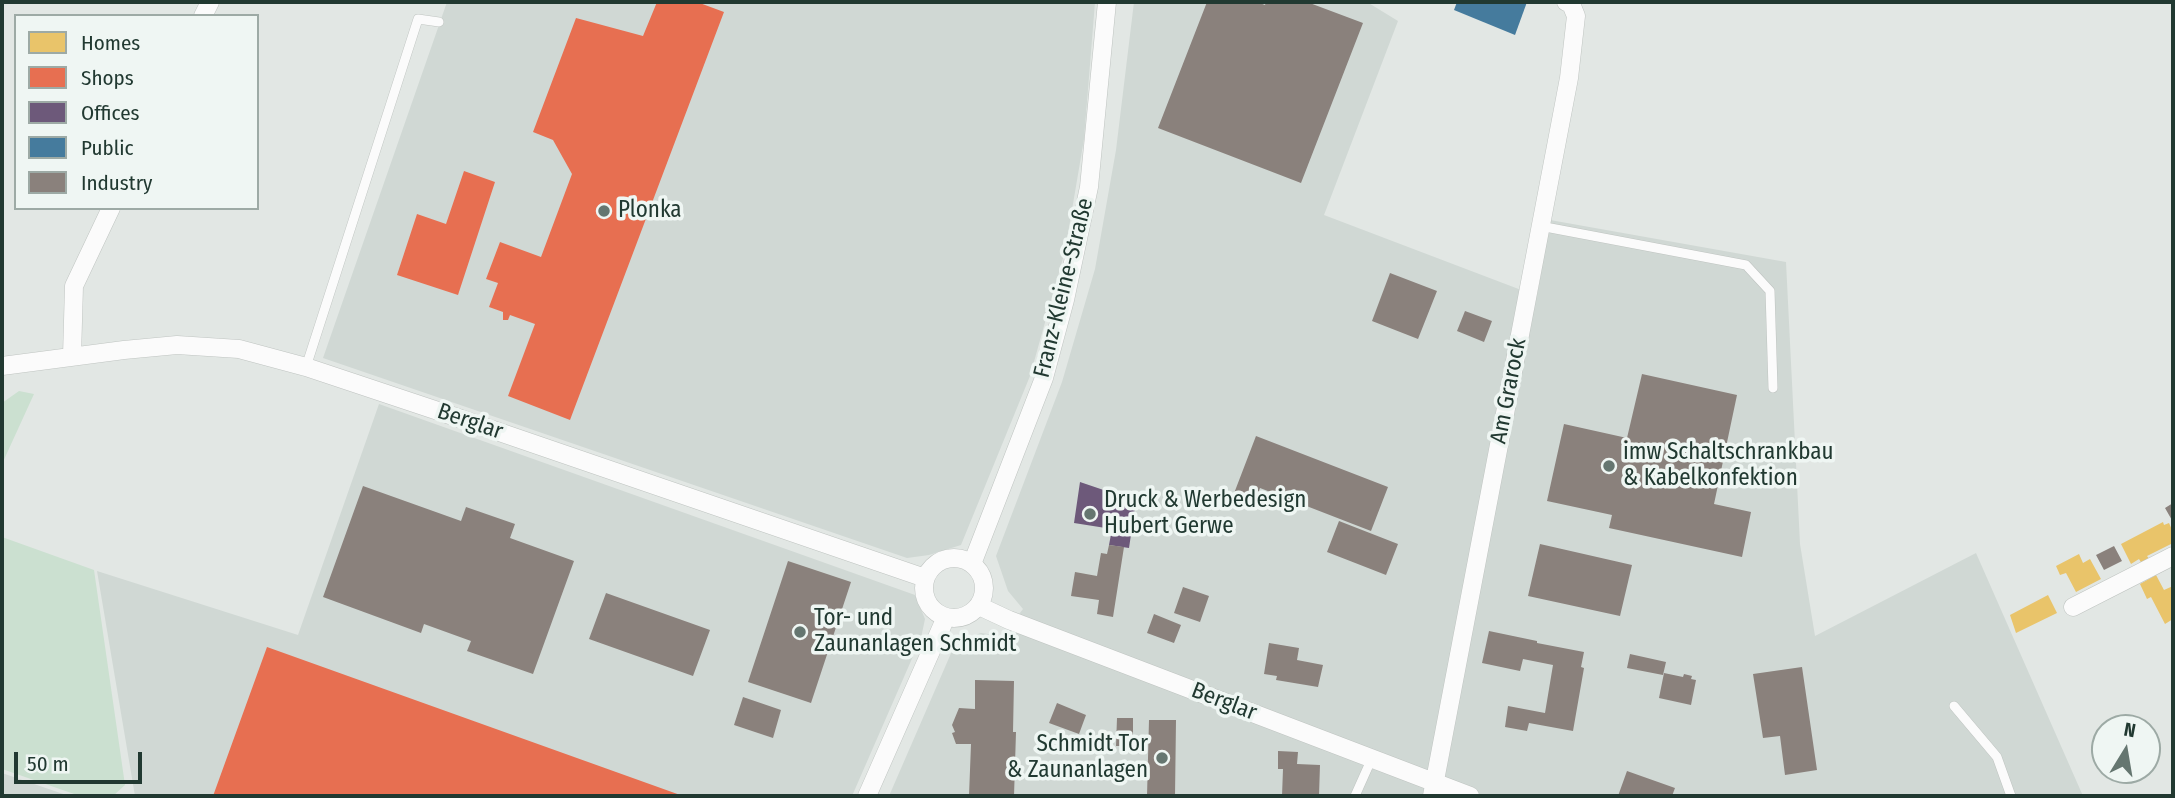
<!DOCTYPE html>
<html>
<head>
<meta charset="utf-8">
<style>
	body { margin:0 }
	#map { position:relative; width:2175px; height:798px; overflow:hidden; background:#e2e7e4; font-family:"Fira Sans Condensed",sans-serif }
	canvas { display:block }
	.frame { position:absolute; inset:0; border:4px solid #213931; pointer-events:none }
	.legend { position:absolute; left:14px; top:14px; width:245px; height:196px; box-sizing:border-box; background:#eff6f3; border:2px solid #9daaa5; margin:0; padding:9px 12px; list-style:none; font-size:21px; color:#213931 }
	.legend li { display:flex; align-items:center; gap:14px; height:35px }
	.legend b { width:35px; border:2px solid #9daaa5 }
	.north { position:absolute; left:2091px; top:714px; width:70px; height:70px; box-sizing:border-box; background:#eff6f3; border:2px solid #9daaa5; border-radius:50%; rotate:11deg; font-size:19px; font-weight:700; line-height:28px; text-align:center; color:#213931 }
	.north::after { content:''; display:block; margin:auto; width:24px; height:32px; background:#657670; clip-path:polygon(50% 0,100% 100%,50% 72%,0 100%) }
	.scale { position:absolute; left:14px; top:752px; width:128px; height:32px; box-sizing:border-box; border:4px solid #213931; border-top:0; padding-left:9px; font-size:21px; line-height:24px; white-space:nowrap; color:#213931; -webkit-text-stroke:5px #eff6f3; paint-order:stroke }
</style>
</head>
<body>
<div id="map">
<canvas width="2175" height="798"></canvas>
<div class="frame"></div>
<ul class="legend">
<li><b style="height:19px;background:#e9c46a"></b>Homes</li>
<li><b style="height:19px;background:#e76f51"></b>Shops</li>
<li><b style="height:19px;background:#6d597a"></b>Offices</li>
<li><b style="height:19px;background:#457b9d"></b>Public</li>
<li><b style="height:19px;background:#8a817c"></b>Industry</li>
</ul>
<div class="north">N</div>
<div class="scale">50 m</div>
</div>
<script>
const ctx = document.querySelector('canvas').getContext('2d');
ctx.lineJoin = 'round';
function fillPath(path, color) {
  ctx.fillStyle = color;
  ctx.fill(path, 'evenodd');
}
function poly(rows) {
  const path = new Path2D();
  for (const r of rows) {
    if (r.length === 3) {
      path.moveTo(r[0] + r[2], r[1]);
      path.arc(r[0], r[1], r[2], 0, 2 * Math.PI);
      continue;
    }
    path.moveTo(r[0], r[1]);
    for (let i = 2; i < r.length; i += 2) path.lineTo(r[i], r[i + 1]);
  }
  return path;
}
function trace(path, color, width, dash) {
  ctx.strokeStyle = color;
  ctx.lineWidth = width;
  ctx.lineCap = dash ? 'butt' : 'round';
  ctx.setLineDash(dash || []);
  ctx.stroke(path);
}
function label(font, color, halo, rows, align = 'center') {
  ctx.font = font + ' "Fira Sans Condensed",sans-serif';
  ctx.lineWidth = 7;
  ctx.setLineDash([]);
  ctx.textBaseline = 'middle';
  ctx.strokeStyle = halo;
  ctx.fillStyle = color;
  for (const [text, x, y, turn = 0] of rows) {
    ctx.save();
    ctx.translate(x, y);
    ctx.rotate((+turn || 0) * Math.PI / 180);
    ctx.textAlign = isNaN(turn) ? turn : align;
    if (halo) ctx.strokeText(text, 0, 0);
    ctx.fillText(text, 0, 0);
    ctx.restore();
  }
}
const built = poly([
	[447,2,1095,2,1084,139,1065,251,1030,376,961,545,929,555,907,558,323,358],
	[1134,2,1367,2,1398,21,1324,215,1537,296,1550,220,1786,262,1800,544,1815,636,1976,553,2083,796,889,796,952,651,967,638,981,633,1002,636,1023,609,1008,591,996,556,1062,382,1095,269,1116,150],
	[379,404,915,595,925,619,921,638,852,796,135,796,97,571,298,635],
	[2,773,69,796,2,796]
]);
const green = poly([
	[19,391,34,394,2,464,2,403],
	[2,537,94,570,125,785,113,796,80,796,2,769]
]);
const homes = poly([
	[2163,522,2164,525,2169,523,2173,532,2173,543,2147,556,2150,560,2142,564,2139,559,2131,564,2121,544],
	[2079,554,2083,563,2090,559,2101,579,2076,592,2066,573,2060,575,2056,566],
	[2156,575,2164,590,2173,586,2173,619,2165,624,2151,597,2147,599,2140,584],
	[2048,595,2057,613,2016,633,2010,615]
]);
const shops = poly([
	[657,2,697,2,724,12,570,420,508,396,535,324,510,315,508,320,503,320,503,312,489,307,498,283,486,279,500,242,541,257,572,174,553,140,533,132,576,18,643,36],
	[464,171,495,182,458,295,397,275,417,214,446,224],
	[267,647,683,796,213,796]
]);
const offices = poly([
	[1080,482,1136,501,1129,548,1109,545,1112,529,1074,523]
]);
const public = poly([
	[1457,2,1527,2,1515,35,1454,10]
]);
const industry = poly([
	[1207,2,1257,2,1265,5,1266,2,1307,2,1363,23,1301,183,1158,128],
	[1390,273,1437,291,1418,339,1372,321],
	[1465,311,1492,321,1484,342,1457,331],
	[1642,374,1737,395,1714,504,1751,512,1742,557,1609,528,1612,515,1547,501,1564,424,1627,438],
	[1256,436,1388,487,1371,531,1260,488,1254,504,1233,496],
	[363,486,461,521,466,507,515,524,510,538,574,561,533,674,467,651,471,641,424,624,421,633,323,597],
	[2173,503,2173,522,2165,508],
	[1339,521,1398,544,1386,575,1327,552],
	[1540,544,1632,565,1620,616,1528,596],
	[1109,545,1124,547,1113,617,1097,614,1099,600,1071,596,1075,572,1097,576,1101,553,1107,554],
	[2114,546,2122,561,2104,570,2096,555],
	[788,561,851,582,811,703,748,682],
	[1183,587,1209,596,1200,622,1174,613],
	[606,593,710,630,693,676,589,639],
	[1154,614,1181,625,1174,643,1147,633],
	[1489,631,1537,641,1537,643,1584,652,1581,667,1584,668,1573,731,1529,723,1527,731,1505,727,1508,706,1545,713,1553,665,1523,659,1520,671,1482,663],
	[1269,643,1299,648,1297,660,1323,665,1318,687,1276,680,1277,676,1264,674],
	[1630,654,1666,662,1663,675,1627,668],
	[1802,667,1817,770,1785,775,1780,736,1763,738,1753,674],
	[1664,673,1683,677,1684,674,1692,676,1691,679,1696,680,1691,705,1659,698],
	[975,680,1014,681,1013,732,1016,732,1014,796,969,796,971,744,956,744,952,733,955,732,952,725,959,708,975,709],
	[743,697,781,710,773,738,734,725],
	[1057,703,1086,715,1079,734,1049,723],
	[1117,718,1133,718,1133,746,1116,746],
	[1149,720,1176,720,1175,796,1147,796],
	[1278,751,1298,752,1297,764,1320,765,1319,796,1282,796,1283,769,1278,769],
	[1627,771,1675,788,1672,796,1618,796]
]);
const service = poly([
	[1540,226,1746,265,1770,291,1773,388],
	[306,367,418,19,439,22],
	[1954,706,1997,757,2011,796],
	[1355,796,1372,758]
]);
const minor = poly([
	[203,16,210,2],
	[72,356,74,286,111,208],
	[2,366,124,350,177,345,239,349,306,367,438,411,925,578],
	[954,588,30],
	[972,564,1044,378,1065,300,1089,187,1107,2],
	[979,606,1009,620,1470,796],
	[2073,607,2173,556],
	[867,796,946,617],
	[1432,796,1569,78,1576,16,1571,4,1566,2]
]);
const markers = [
	[604,211,7,"#657670"],
	[1609,466,7,"#657670"],
	[1090,514,7,"#657670"],
	[800,632,7,"#657670"],
	[1162,758,7,"#657670"]
];
const poiNames = [
	["Plonka",618,211],
	["imw Schaltschrankbau",1623,453],
	["& Kabelkonfektion",1623,479],
	["Druck & Werbedesign",1104,501],
	["Hubert Gerwe",1104,527],
	["Tor- und",814,619],
	["Zaunanlagen Schmidt",814,645],
	["Schmidt Tor",1148,745,"right"],
	["& Zaunanlagen",1148,771,"right"]
];
const streetNames = [
	["Franz-Kleine-Straße",1064,288,-76],
	["Am Grarock",1509,391,-79],
	["Berglar",470,422,19],
	["Berglar",1224,702,21]
];
fillPath(built, '#d0d8d4');
fillPath(green, '#cbe0d0');
fillPath(homes, '#e9c46a');
fillPath(shops, '#e76f51');
fillPath(offices, '#6d597a');
fillPath(public, '#457b9d');
fillPath(industry, '#8a817c');
trace(service, '#bfc4c1', 10);
trace(minor, '#bfc4c1', 19);
trace(service, '#fbfbfb', 9);
trace(minor, '#fbfbfb', 18);
for (const [x, y, r, color] of markers) {
  const dot = new Path2D();
  dot.arc(x, y, r, 0, 2 * Math.PI);
  ctx.fillStyle = color;
  ctx.fill(dot);
  trace(dot, '#eff6f3', 2.5);
}
label('23px', '#213931', '#eff6f3', poiNames, 'left');
label('23px', '#213931', '#eff6f3', streetNames);
</script>
</body>
</html>
